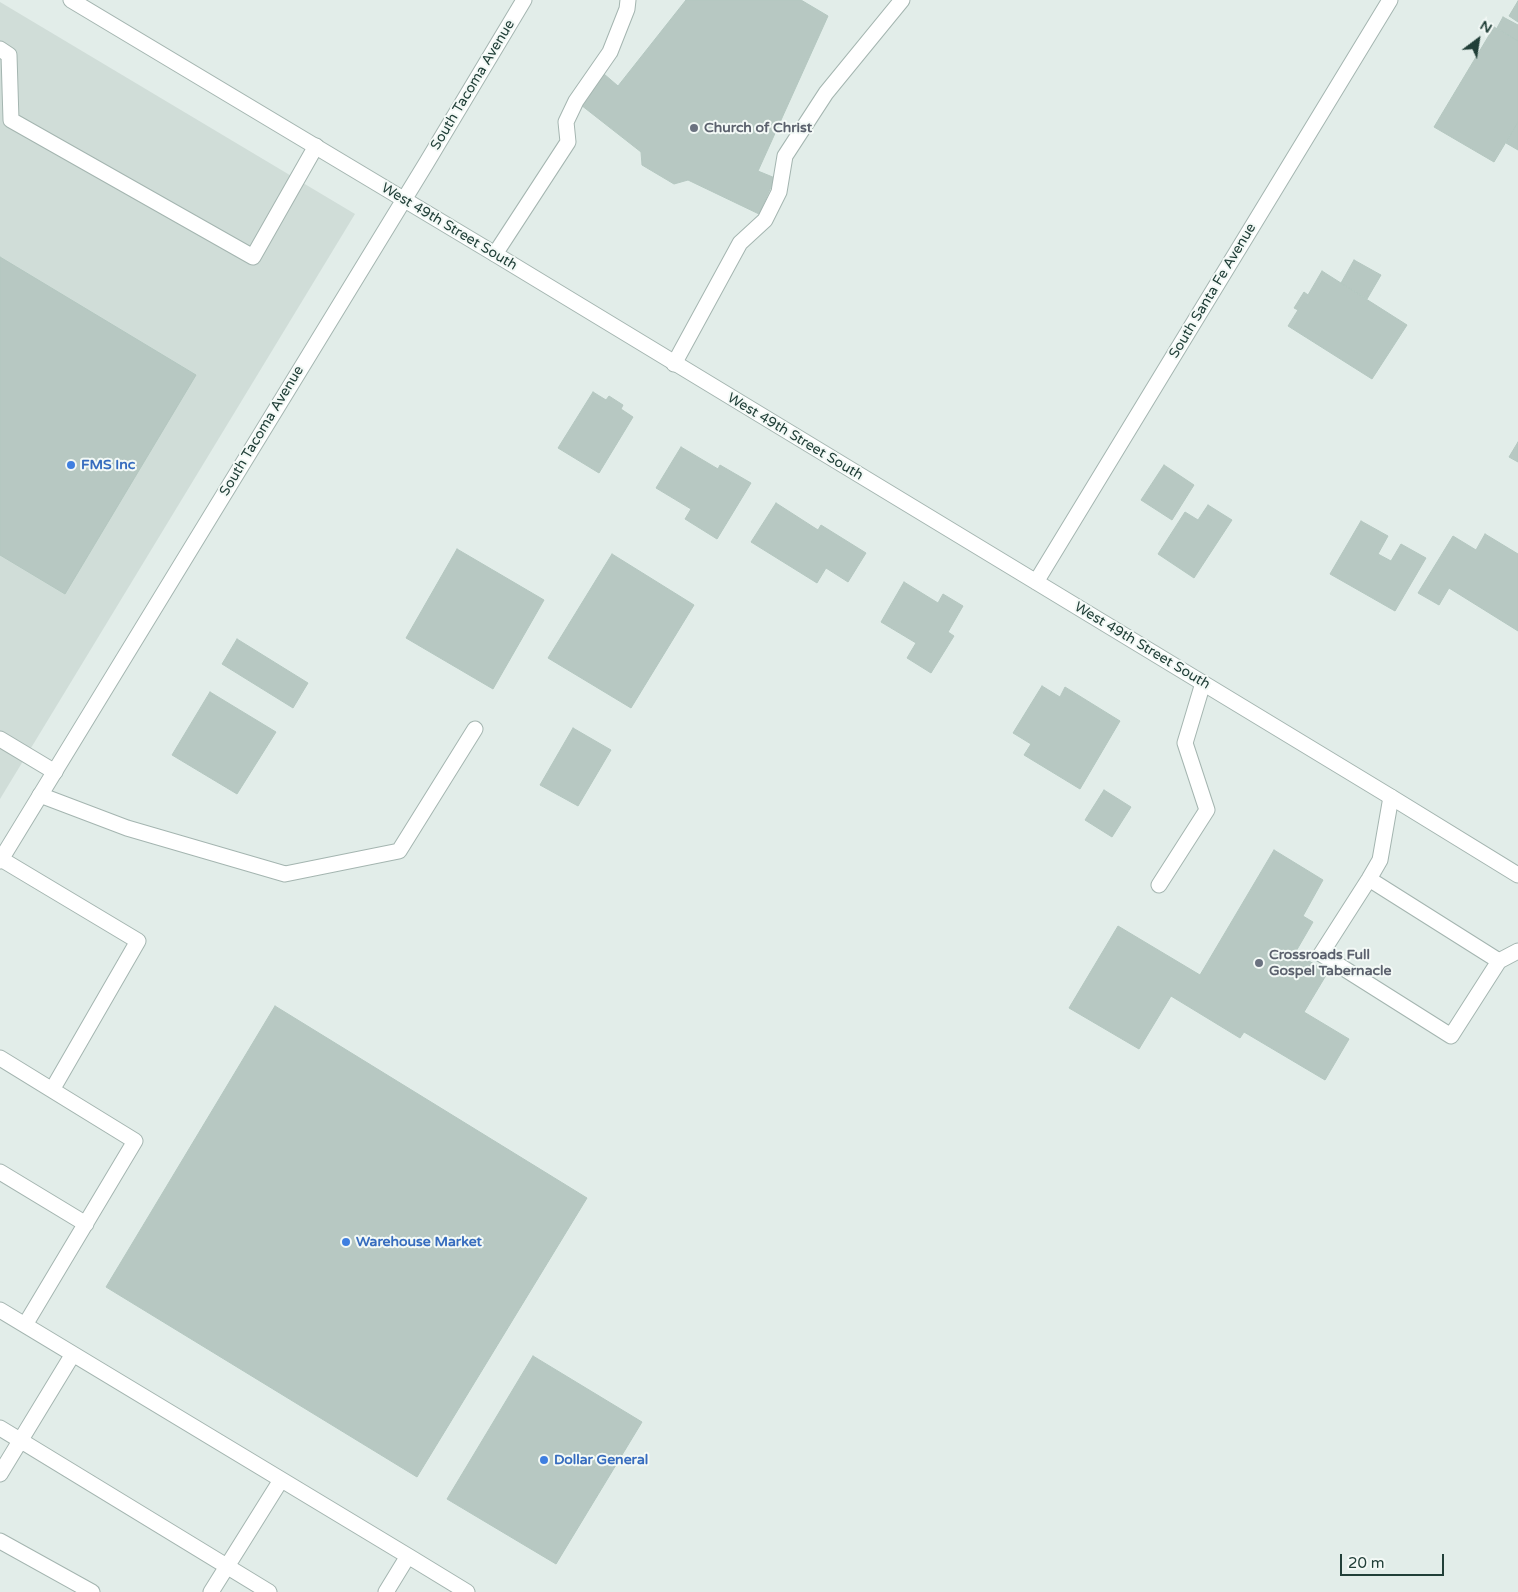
<!DOCTYPE html>
<html>
<head>
<meta charset="utf-8">
<style>
	body { margin:0 }
	#map { position:relative; width:1518px; height:1592px; overflow:hidden; background:#e2ede9; font-family:"Varela Round",sans-serif }
	canvas { display:block }
	.north { position:absolute; left:1453px; top:15px; width:50px; height:50px; -webkit-text-stroke:4px #f3f9f6; paint-order:stroke; rotate:31deg; font-size:14px; font-weight:700; line-height:20px; text-align:center; color:#213f38 }
	.north::after { content:''; display:block; margin:auto; width:18px; height:22px; background:#213f38; clip-path:polygon(50% 0,100% 100%,50% 72%,0 100%) }
	.scale { position:absolute; left:1340px; top:1554px; width:104px; height:22px; box-sizing:border-box; border:2px solid #213f38; border-top:0; padding-left:6px; font-size:15px; line-height:18px; white-space:nowrap; color:#213f38; -webkit-text-stroke:4px #f3f9f6; paint-order:stroke }
</style>
</head>
<body>
<div id="map">
<canvas width="1518" height="1592"></canvas>
<div class="north">N</div>
<div class="scale">20 m</div>
</div>
<script>
const ctx = document.querySelector('canvas').getContext('2d');
ctx.lineJoin = 'round';
function fillPath(path, color) {
  ctx.fillStyle = color;
  ctx.fill(path, 'evenodd');
}
function poly(rows) {
  const path = new Path2D();
  for (const r of rows) {
    path.moveTo(r[0], r[1]);
    for (let i = 2; i < r.length; i += 2) path.lineTo(r[i], r[i + 1]);
  }
  return path;
}
function trace(path, color, width, dash) {
  ctx.strokeStyle = color;
  ctx.lineWidth = width;
  ctx.lineCap = dash ? 'butt' : 'round';
  ctx.setLineDash(dash || []);
  ctx.stroke(path);
}
function label(font, color, halo, rows, align = 'center') {
  ctx.font = font + ' "Varela Round",sans-serif';
  ctx.lineWidth = 4;
  ctx.setLineDash([]);
  ctx.textBaseline = 'middle';
  ctx.strokeStyle = halo;
  ctx.fillStyle = color;
  for (const [text, x, y, turn = 0] of rows) {
    ctx.save();
    ctx.translate(x, y);
    ctx.rotate((+turn || 0) * Math.PI / 180);
    ctx.textAlign = isNaN(turn) ? turn : align;
    if (halo) ctx.strokeText(text, 0, 0);
    ctx.fillText(text, 0, 0);
    ctx.restore();
  }
}
const built = poly([
	[0,2,355,214,0,799]
]);
const building = poly([
	[686,0,801,0,828,16,758,171,775,178,759,214,688,180,674,184,642,165,641,152,581,105,604,74,618,86,686,0],
	[1518,1,1518,22,1509,16,1518,1],
	[1503,17,1518,25,1518,41,1497,28,1503,17],
	[1494,27,1518,41,1518,122,1494,162,1434,127,1494,27],
	[1518,122,1518,150,1506,143,1518,122],
	[0,257,196,375,65,594,0,555,0,257],
	[1354,260,1381,275,1367,299,1341,283,1354,260],
	[1322,271,1407,325,1372,379,1288,326,1298,310,1294,308,1304,292,1308,295,1322,271],
	[593,392,606,400,609,396,623,405,621,409,633,417,599,473,558,448,593,392],
	[1518,442,1518,462,1509,457,1518,442],
	[681,447,718,469,720,465,751,483,717,539,685,519,691,509,656,488,681,447],
	[1164,465,1194,485,1172,520,1141,500,1164,465],
	[776,503,818,530,821,525,866,553,848,582,826,568,817,583,751,542,776,503],
	[1208,505,1232,520,1194,578,1158,554,1185,512,1198,520,1208,505],
	[1361,521,1388,536,1378,554,1391,561,1401,544,1426,558,1395,611,1330,574,1361,521],
	[1485,534,1518,554,1518,631,1449,588,1439,605,1418,593,1453,536,1476,550,1485,534],
	[457,549,544,600,493,689,406,638,457,549],
	[612,554,694,605,631,708,548,658,612,554],
	[904,582,938,603,943,594,963,606,948,632,954,636,931,673,907,658,916,643,881,622,904,582],
	[237,639,308,683,293,708,222,664,237,639],
	[1042,686,1060,697,1065,687,1120,721,1080,789,1024,755,1031,744,1013,733,1042,686],
	[210,692,276,732,237,794,172,755,210,692],
	[573,728,611,750,578,806,540,785,573,728],
	[1104,790,1131,807,1112,837,1085,820,1104,790],
	[1274,850,1323,880,1303,916,1313,922,1295,953,1328,972,1304,1012,1349,1039,1325,1080,1244,1032,1240,1038,1171,996,1139,1049,1069,1008,1118,926,1200,975,1274,850],
	[275,1006,587,1198,417,1477,106,1287,275,1006],
	[533,1356,642,1422,556,1564,447,1499,533,1356]
]);
const service = poly([
	[0,49,9,55,11,120,253,257,316,146],
	[495,254,568,142,566,122,576,101,610,52,627,9,628,0],
	[674,364,740,243,765,220,779,192,785,156,826,93,902,0],
	[0,739,55,772],
	[40,795,127,828,285,874,399,851,475,729],
	[1391,797,1380,860,1369,879,1321,954,1451,1036,1499,961,1518,951],
	[1,859,138,941,52,1090],
	[1369,879,1499,961],
	[1159,885,1207,810,1185,743,1203,683],
	[0,1058,135,1141,25,1325],
	[0,1172,86,1224],
	[0,1310,408,1556,386,1592],
	[0,1428,269,1592],
	[0,1474,73,1354],
	[0,1541,92,1592],
	[408,1556,467,1592],
	[211,1592,281,1480]
]);
const minor = poly([
	[71,0,495,254,1391,797,1518,875],
	[1036,582,1390,0],
	[0,861,427,162,524,0]
]);
const markers = [
	[694,128,5,"#6b7280"],
	[71,465,5,"#3f7fe0"],
	[1259,963,5,"#6b7280"],
	[346,1242,5,"#3f7fe0"],
	[544,1460,5,"#3f7fe0"]
];
const streetNames = [
	["South Tacoma Avenue",473,85,-59],
	["West 49th Street South",449,227,31],
	["South Santa Fe Avenue",1213,291,-59],
	["South Tacoma Avenue",262,431,-59],
	["West 49th Street South",795,437,31],
	["West 49th Street South",1142,646,31]
];
const worshipNames = [
	["Church of Christ",704,128],
	["Crossroads Full",1269,955],
	["Gospel Tabernacle",1269,971]
];
const shopNames = [
	["FMS Inc",81,465],
	["Warehouse Market",356,1242],
	["Dollar General",554,1460]
];
fillPath(built, '#d0ddd8');
fillPath(building, '#b7c8c2');
trace(building, '#b4c7c0', 1);
trace(service, '#a4b5b0', 17);
trace(minor, '#a4b5b0', 17);
trace(service, '#fff', 15);
trace(minor, '#fff', 15);
for (const [x, y, r, color] of markers) {
  const dot = new Path2D();
  dot.arc(x, y, r, 0, 2 * Math.PI);
  ctx.fillStyle = color;
  ctx.fill(dot);
  trace(dot, '#f3f9f6', 2);
}
label('14px', '#213f38', '#f3f9f6', streetNames);
label('bold 14px', '#5b616d', '#f3f9f6', worshipNames, 'left');
label('bold 14px', '#366cbe', '#f3f9f6', shopNames, 'left');
</script>
</body>
</html>
